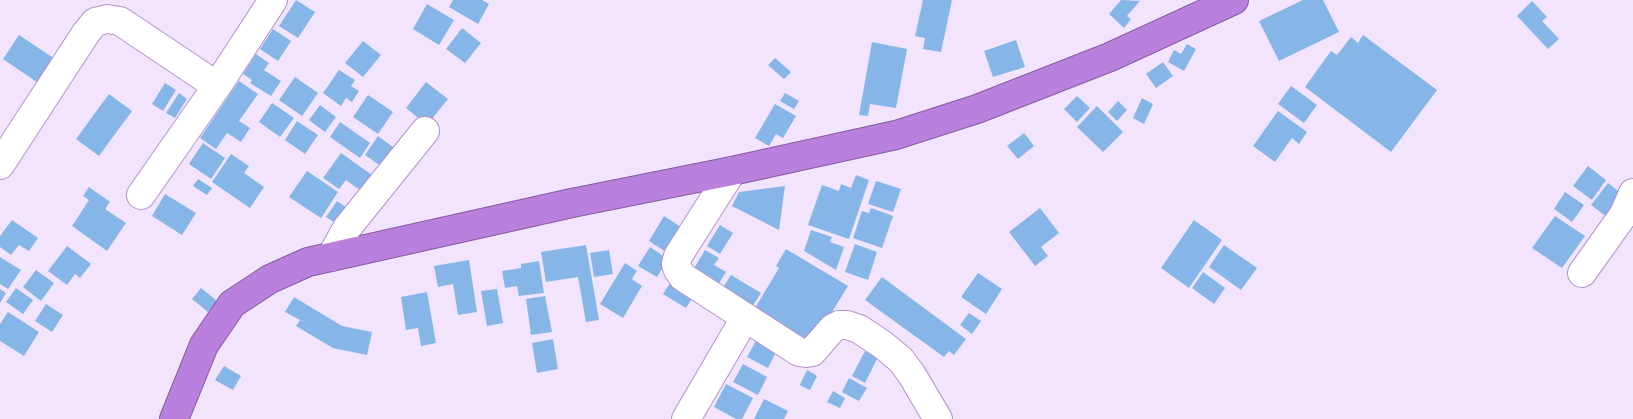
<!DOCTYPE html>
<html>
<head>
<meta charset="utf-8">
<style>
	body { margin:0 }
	canvas { display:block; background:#f2e4fd }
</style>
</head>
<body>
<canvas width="1633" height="419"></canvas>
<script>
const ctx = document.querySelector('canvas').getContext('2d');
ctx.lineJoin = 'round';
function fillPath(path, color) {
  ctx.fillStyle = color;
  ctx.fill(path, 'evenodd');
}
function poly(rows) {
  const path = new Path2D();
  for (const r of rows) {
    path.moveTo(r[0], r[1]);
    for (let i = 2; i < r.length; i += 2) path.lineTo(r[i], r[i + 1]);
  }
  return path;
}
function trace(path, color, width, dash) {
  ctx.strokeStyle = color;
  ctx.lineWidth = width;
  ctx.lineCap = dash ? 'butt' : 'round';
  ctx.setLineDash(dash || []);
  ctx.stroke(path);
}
const building = poly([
	[296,0,315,12,298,38,279,26],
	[453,0,482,0,489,4,478,24,449,7],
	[923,0,952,0,941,52,923,49,925,38,915,36],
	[1121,0,1140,1,1127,16,1131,19,1124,28,1109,14],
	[1303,0,1323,0,1339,32,1279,61,1259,21],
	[1532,1,1547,17,1542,21,1559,39,1548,49,1517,16],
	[427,4,454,20,439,45,413,29],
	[462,28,481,43,465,63,446,49],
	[273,29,291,41,278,61,260,49],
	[19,35,61,63,44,87,3,59],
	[1363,35,1437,90,1391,152,1305,87,1331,51,1337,55,1351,37,1358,43],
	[1016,40,1025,67,993,77,984,51],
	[363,41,381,55,363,77,345,63],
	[872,42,907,49,896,108,870,104,868,116,859,115],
	[1187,44,1196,49,1184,71,1168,62,1174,50,1181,54],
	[256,54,269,63,264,70,281,81,271,96,250,83,252,80,243,74],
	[775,58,791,72,784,79,768,65],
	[1163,62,1173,76,1156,88,1146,74],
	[339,70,355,80,351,86,359,91,352,102,346,98,341,106,323,93],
	[295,77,318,93,302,116,279,100],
	[239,81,258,94,239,121,250,128,241,142,227,133,216,149,200,138],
	[426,82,448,99,427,125,406,108],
	[165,83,176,90,163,111,152,104],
	[1291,86,1317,105,1304,123,1278,104],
	[179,93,187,99,175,118,166,113],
	[785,93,799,101,794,109,780,101],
	[109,94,132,111,99,156,76,139],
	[368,95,393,112,378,134,353,117],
	[1077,96,1090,108,1077,122,1064,109],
	[1142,98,1153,104,1144,124,1133,118],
	[1118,101,1127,110,1117,121,1108,112],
	[272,103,294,118,280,137,259,122],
	[775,104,796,116,783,138,776,134,769,146,755,138],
	[320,105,336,117,325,132,309,120],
	[1097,106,1123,132,1103,152,1077,127],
	[1278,111,1307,132,1299,144,1292,138,1275,162,1253,146],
	[297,121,318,135,305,154,285,140],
	[340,122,370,143,360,158,330,137],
	[1024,133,1034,146,1018,159,1007,146],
	[378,136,401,153,388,171,365,155],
	[203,143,225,158,211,179,189,164],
	[341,153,379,180,368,196,346,180,339,189,323,178],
	[231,154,249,166,244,173,264,187,250,208,212,182],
	[1588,166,1606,180,1592,200,1573,186],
	[307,171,338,192,321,218,289,197],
	[856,175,869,180,849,239,808,225,822,185,839,191,841,184,851,188],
	[198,179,212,188,207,195,193,186],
	[876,181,901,189,893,212,868,204],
	[1608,183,1627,198,1611,220,1591,205],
	[785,186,779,230,732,206,739,192],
	[89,187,110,202,105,209,126,223,107,251,72,226,89,200,83,196],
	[1565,192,1584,205,1572,222,1554,209],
	[165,194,196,213,182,235,152,216],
	[337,201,349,209,338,225,326,217],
	[871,208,893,216,882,248,853,238,862,211,869,213],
	[1040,208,1059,233,1041,247,1048,256,1035,266,1009,232],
	[664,216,681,227,666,252,649,241],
	[1555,216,1585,236,1562,268,1532,248],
	[12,220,38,238,29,251,19,245,11,255,0,247,0,236],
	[1194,220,1222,240,1189,288,1161,268],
	[720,225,733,233,720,254,707,246],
	[811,230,832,237,830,242,844,247,836,270,804,251],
	[855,244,877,252,868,280,845,272],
	[586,245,599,320,586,322,578,277,546,282,541,252],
	[1224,245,1257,268,1241,290,1209,267],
	[67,246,91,264,80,278,75,274,67,285,48,271],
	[650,247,668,259,657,277,638,266],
	[786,249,848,286,813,343,755,308,779,268,776,266],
	[609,250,613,274,594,277,590,253],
	[705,250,719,258,714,265,726,272,718,285,693,270],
	[0,257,21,270,8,289,0,284],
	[469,260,477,312,458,315,453,284,438,287,434,266],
	[539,261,544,293,519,296,517,286,505,288,502,271,521,268,521,264],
	[625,263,637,271,632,279,642,286,623,318,600,304],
	[36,270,54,283,41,301,23,287],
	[1203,272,1225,288,1214,304,1192,288],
	[978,273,1002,289,986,314,961,297],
	[731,275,761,293,752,307,722,289],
	[882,277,966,339,954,355,949,351,944,357,865,300],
	[672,280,695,294,686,308,663,294],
	[16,288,33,300,23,314,6,302],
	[201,288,217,301,208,312,192,299],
	[0,289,6,293,0,303],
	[497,289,503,323,487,326,481,291],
	[427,292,436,343,421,346,418,328,406,330,401,297],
	[545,296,552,332,531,335,526,299],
	[294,297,342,326,372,332,367,355,333,348,296,326,300,320,285,312],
	[46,304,63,315,52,332,35,321],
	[8,312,39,332,24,356,0,341,0,324],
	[969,313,981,321,972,334,960,325],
	[758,337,778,348,768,368,747,357],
	[553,339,558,369,537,373,532,343],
	[865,351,878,357,865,383,852,376],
	[743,364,767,377,758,395,733,382],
	[224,366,241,376,233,390,215,380],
	[807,370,817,376,810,390,800,385],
	[849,378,867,388,859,401,842,392],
	[726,384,753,398,742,419,736,419,714,407],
	[833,391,845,398,840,408,827,402],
	[764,399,788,411,784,419,754,419]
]);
const minor = poly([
	[0,165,86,33,95,22,107,19,120,21,217,86],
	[732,171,678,256,676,264,678,270,683,277,799,352,806,353,812,352,833,328,839,325,847,325,859,329,883,345,901,360,912,375,938,419],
	[141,195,217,86,273,0],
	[331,257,347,228,425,131],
	[1582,273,1624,214,1633,193],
	[686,419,745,318]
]);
const highway = poly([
	[174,419,204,345,232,304,270,279,308,262,572,203,732,171,896,135,977,109,1110,57,1234,0]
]);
fillPath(building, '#86b5e8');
trace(minor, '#b592cd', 30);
trace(highway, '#855ba0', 30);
trace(minor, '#fff', 28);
trace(highway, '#b980de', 28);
</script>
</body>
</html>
